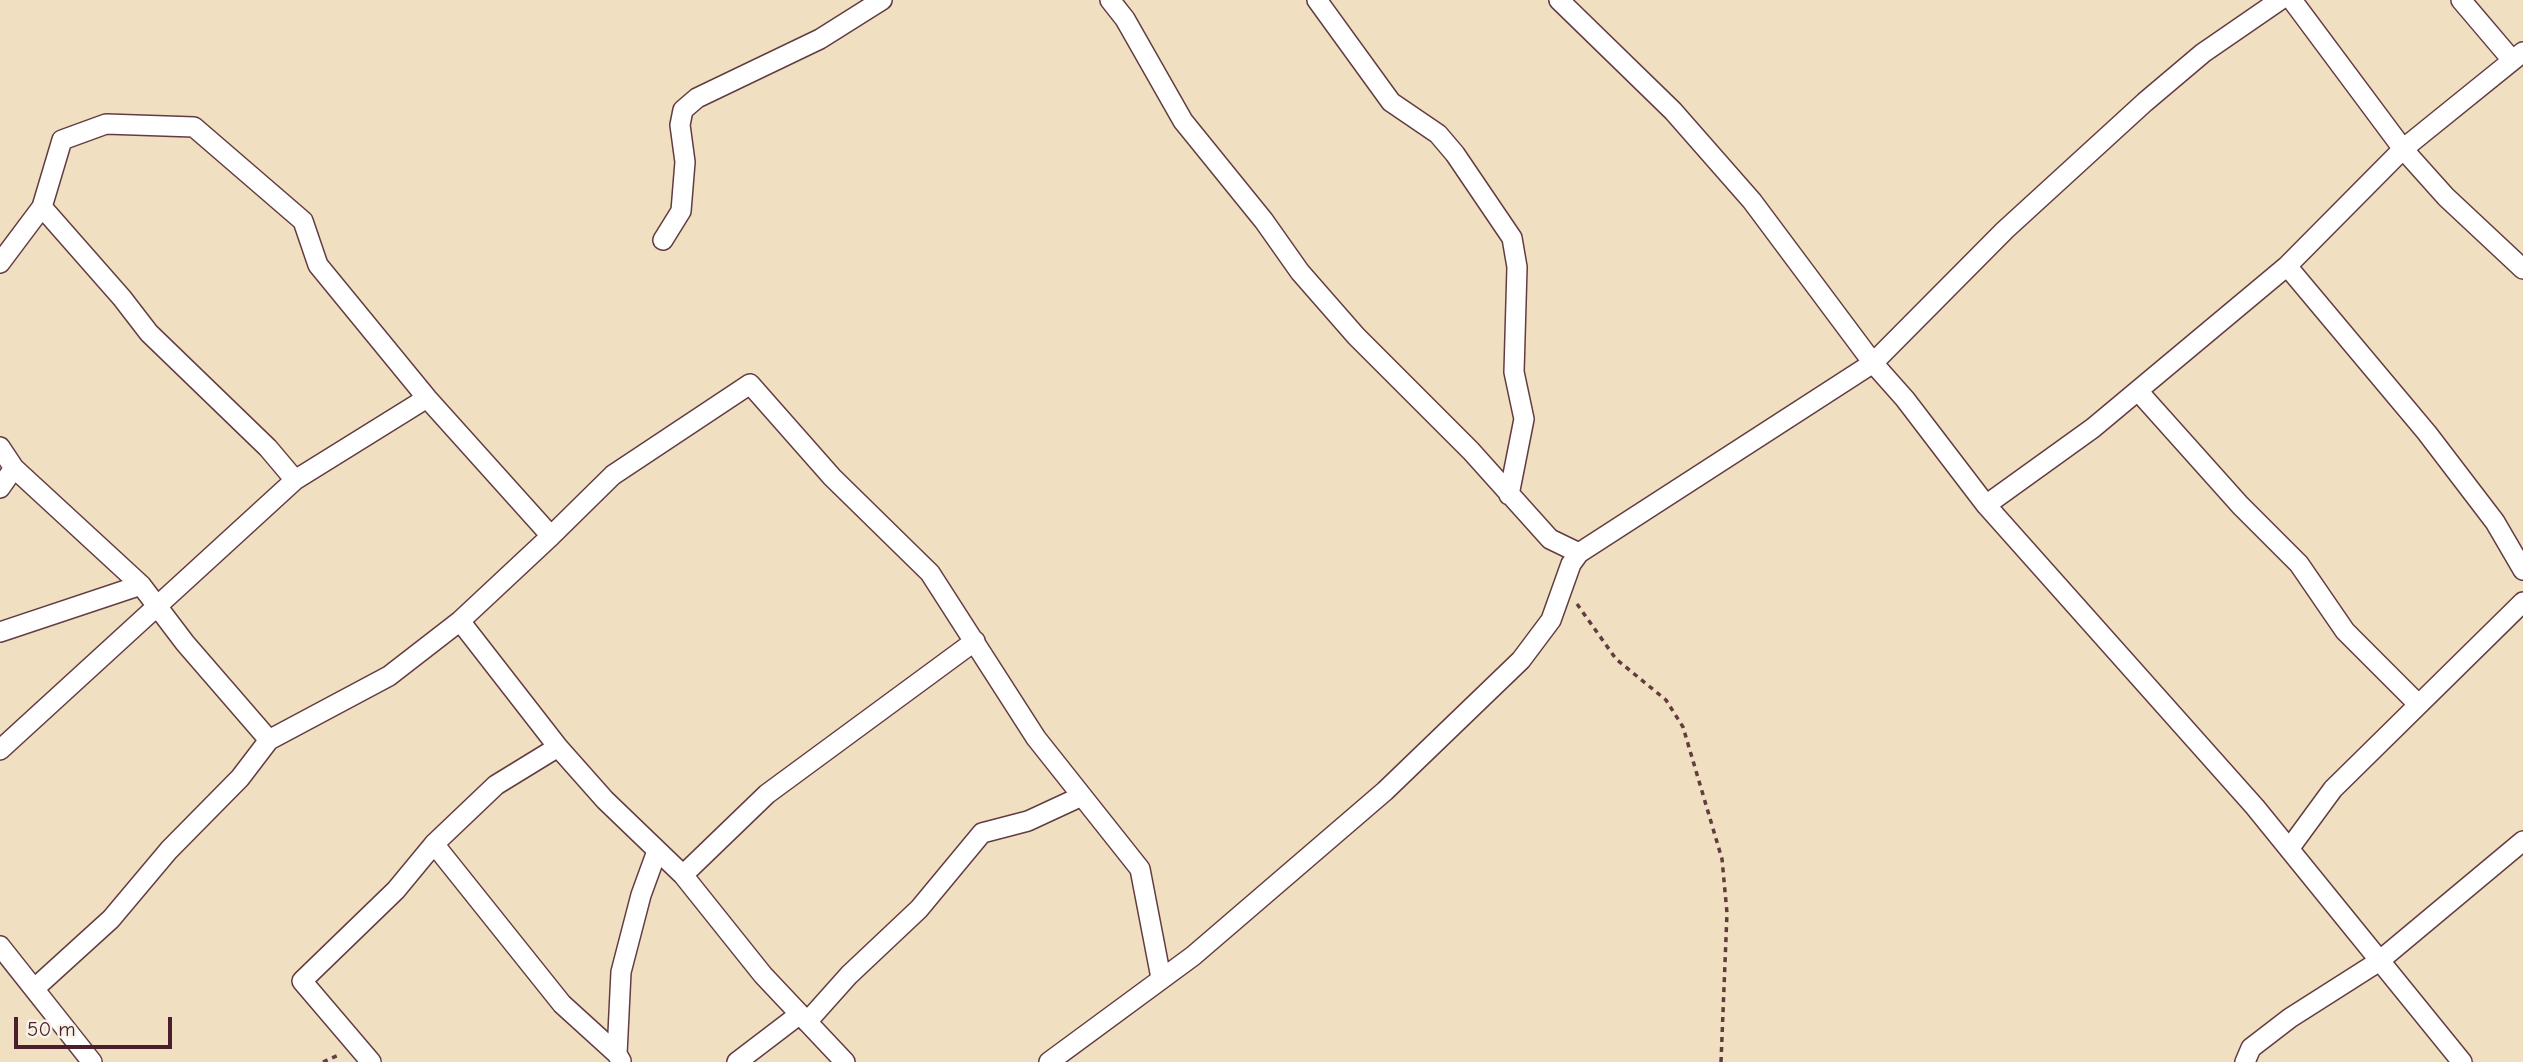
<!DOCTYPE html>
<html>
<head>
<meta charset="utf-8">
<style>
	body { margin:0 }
	#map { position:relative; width:2523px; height:1062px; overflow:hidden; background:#f0dfc0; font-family:"Comic Neue",sans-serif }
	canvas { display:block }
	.scale { position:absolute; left:14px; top:1017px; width:158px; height:32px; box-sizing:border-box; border:4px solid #4a1f2b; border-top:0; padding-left:9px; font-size:21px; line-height:24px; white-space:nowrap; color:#4a1f2b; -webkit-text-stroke:5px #f7f3e8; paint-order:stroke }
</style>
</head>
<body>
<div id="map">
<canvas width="2523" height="1062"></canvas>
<div class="scale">50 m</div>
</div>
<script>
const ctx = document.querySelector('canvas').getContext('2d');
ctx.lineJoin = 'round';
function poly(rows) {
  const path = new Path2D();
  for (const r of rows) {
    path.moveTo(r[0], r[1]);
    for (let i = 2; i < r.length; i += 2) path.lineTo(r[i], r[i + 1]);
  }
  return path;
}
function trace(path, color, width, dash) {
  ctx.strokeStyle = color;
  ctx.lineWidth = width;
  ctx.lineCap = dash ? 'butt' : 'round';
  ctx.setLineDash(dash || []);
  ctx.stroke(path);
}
const path = poly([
	[1577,604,1616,659,1666,700,1683,727,1722,859,1727,913,1721,1062],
	[323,1062,341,1054]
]);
const minor = poly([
	[1110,0,1125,19,1183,121,1264,221,1300,272,1356,336,1471,451,1550,539,1579,553],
	[1317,0,1391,102,1438,134,1455,154,1512,238,1517,267,1514,372,1524,419,1509,495],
	[1559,0,1673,111,1752,201,1873,363,1905,399,1986,505,2255,807,2462,1062],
	[2292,0,2403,149,2446,197,2523,269],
	[2461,0,2512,60],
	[42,207,122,298,149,333,268,448,295,480,427,398],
	[663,240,681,211,685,162,680,125,683,110,697,98,820,39,882,0],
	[0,263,42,207,62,140,106,124,194,127,303,221,318,265,427,398,551,536,613,475,750,384,832,477,930,573,1036,738,1140,869,1161,978],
	[2287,266,2427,433,2495,522,2523,570],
	[2138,391,2240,505,2299,564,2345,631,2417,703],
	[0,447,14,468,141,585,185,643,269,740,389,676,460,621,551,536],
	[0,488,14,468],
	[1986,505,2093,428,2287,266,2403,149,2523,52],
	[460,621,558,747,605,800,683,875,763,975,845,1062],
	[0,632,141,585],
	[0,750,295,480],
	[434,844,562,1004,617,1054],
	[2289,849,2333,789,2523,602],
	[683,875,767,794,975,641],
	[0,946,92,1062],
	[34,989,111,919,169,850,240,778,269,740],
	[807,1022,849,975,919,909,982,833,1028,821,1082,796],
	[621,1061,617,1054,621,972,641,895,657,851],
	[371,1062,302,981,396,890,434,844,496,785,558,747],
	[737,1062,800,1014],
	[1049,1062,1193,956,1385,791,1521,660,1551,620,1571,564,1579,553,1873,363,2005,230,2145,102,2203,53,2280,0],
	[2245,1062,2251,1048,2290,1018,2378,962,2523,841]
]);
trace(minor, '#633c41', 22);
trace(path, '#633c41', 3.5, [5, 5]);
trace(minor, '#fff', 19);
</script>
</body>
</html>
